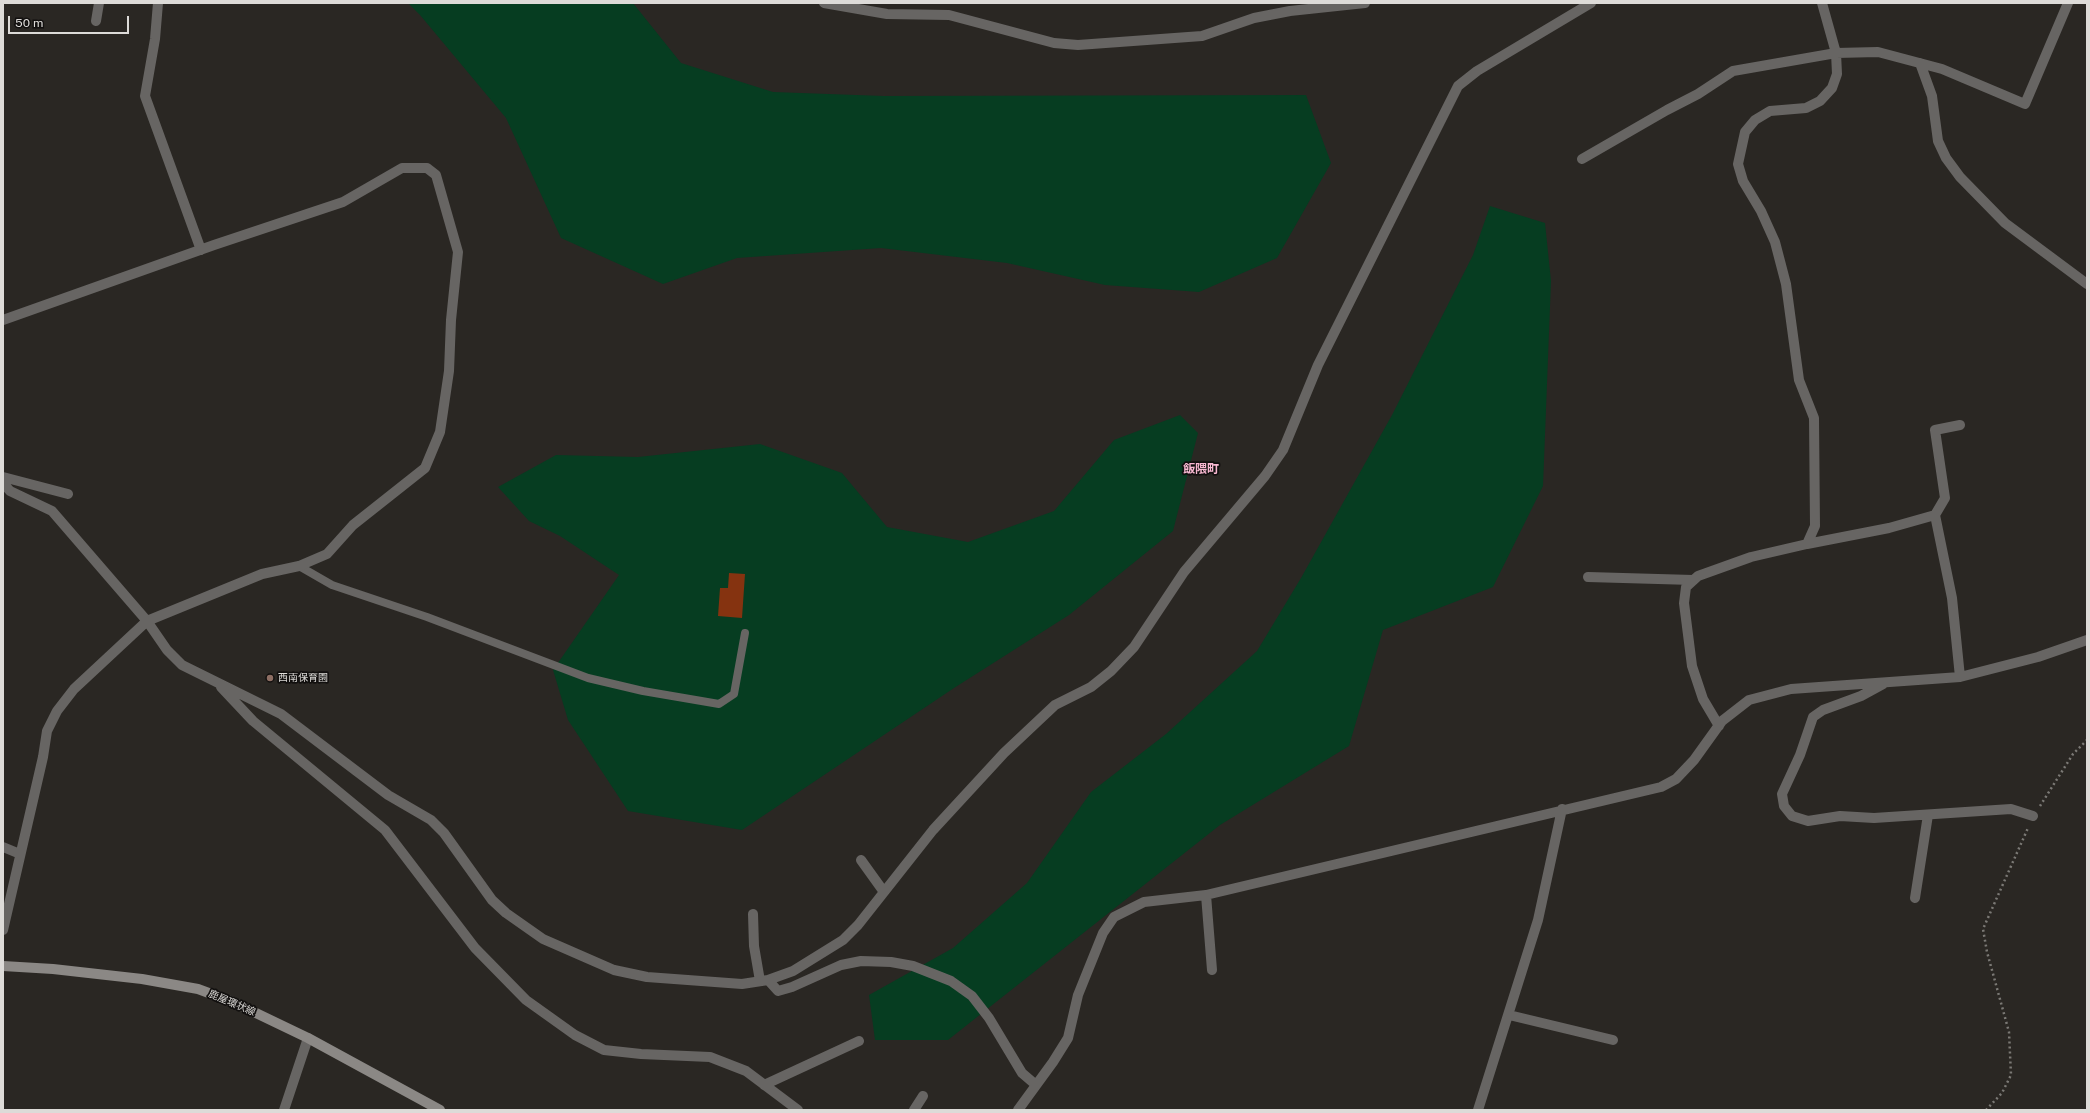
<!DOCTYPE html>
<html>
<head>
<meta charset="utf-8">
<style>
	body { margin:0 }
	#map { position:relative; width:2090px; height:1113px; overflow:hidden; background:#2a2723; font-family:"Public Sans",sans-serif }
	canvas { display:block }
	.frame { position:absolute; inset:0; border:4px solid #dddbd8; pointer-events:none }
	.scale { position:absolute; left:8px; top:16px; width:121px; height:18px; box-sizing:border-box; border:2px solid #dddbd8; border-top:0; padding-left:5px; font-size:12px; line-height:14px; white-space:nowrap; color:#dddbd8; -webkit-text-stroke:3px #12100f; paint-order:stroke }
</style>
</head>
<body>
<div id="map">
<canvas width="2090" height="1113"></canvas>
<div class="frame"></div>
<div class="scale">50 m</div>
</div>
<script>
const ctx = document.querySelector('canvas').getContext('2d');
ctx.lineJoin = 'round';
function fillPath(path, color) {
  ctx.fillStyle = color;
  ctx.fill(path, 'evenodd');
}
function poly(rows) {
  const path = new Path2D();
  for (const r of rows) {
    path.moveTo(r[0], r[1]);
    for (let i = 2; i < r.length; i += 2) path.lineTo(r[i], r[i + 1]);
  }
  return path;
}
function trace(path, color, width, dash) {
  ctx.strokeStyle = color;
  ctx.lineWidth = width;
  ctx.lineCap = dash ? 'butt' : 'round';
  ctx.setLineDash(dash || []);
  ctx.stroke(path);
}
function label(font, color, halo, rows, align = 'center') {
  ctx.font = font + ' "Public Sans","Noto Sans JP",sans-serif';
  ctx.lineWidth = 3.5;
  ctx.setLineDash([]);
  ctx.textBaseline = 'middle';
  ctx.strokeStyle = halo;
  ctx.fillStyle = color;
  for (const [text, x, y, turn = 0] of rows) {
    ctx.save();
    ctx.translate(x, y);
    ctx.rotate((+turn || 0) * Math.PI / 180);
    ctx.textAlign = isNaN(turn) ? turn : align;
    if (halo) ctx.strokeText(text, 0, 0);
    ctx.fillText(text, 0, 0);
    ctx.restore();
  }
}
const green = poly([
	[408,3,633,3,681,63,773,92,884,96,1306,95,1331,163,1277,258,1199,292,1105,285,1007,263,881,248,737,258,663,284,561,238,506,118,420,15],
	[1490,206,1545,223,1551,281,1543,486,1493,587,1383,630,1349,746,1220,825,948,1040,875,1040,869,995,953,948,1027,883,1091,792,1166,734,1257,651,1301,578,1392,415,1473,255],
	[1180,415,1198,433,1173,531,1069,615,954,688,742,830,628,811,568,720,553,670,619,575,560,536,529,521,498,487,556,455,638,457,760,444,842,473,887,527,968,542,1054,511,1114,440]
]);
const building = poly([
	[729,573,745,574,742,618,718,616,720,588,728,588]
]);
const path = poly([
	[2040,806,2073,754,2087,740],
	[1986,1110,2002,1093,2011,1075,2009,1032,1987,952,1983,929,2028,828]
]);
const lane = poly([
	[299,566,332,585,427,617,588,678,643,691,719,704,734,694,745,633]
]);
const street = poly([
	[158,3,155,39,145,96,201,250],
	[824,3,887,14,949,15,1054,43,1078,45,1202,36,1254,18,1290,11,1365,3],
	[96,21,99,3],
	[1920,63,1932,96,1938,141,1946,158,1960,177,2005,223,2087,284],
	[1582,159,1667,110,1698,94,1733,71,1836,53,1878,52,1942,69,2025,104,2068,3],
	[3,320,214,245,343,202,402,168,427,168,436,175,458,252,451,320,449,371,440,432,425,468,353,525,327,554,299,566,262,574,147,621,74,689,57,711,47,731,43,757,3,930],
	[1960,425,1935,430,1945,498,1935,515,1952,598,1960,677],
	[3,477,68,494],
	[3,483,10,491,52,511,147,621,167,650,182,665,281,714,388,795,431,820,444,833,492,900,506,913,543,939,614,970,647,977,742,984,768,980,793,971,843,940,858,925,933,830,1004,753,1055,705,1091,687,1111,671,1134,647,1184,572,1265,476,1283,450,1318,365,1458,86,1477,71,1591,3],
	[1807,544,1889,528,1935,515],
	[1588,577,1693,580],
	[1883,684,1861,696,1823,710,1813,717,1800,755,1782,794,1784,806,1792,816,1808,821,1840,816,1874,818,2011,809,2033,816],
	[221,687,253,721,385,830,475,948,526,1000,575,1035,604,1050,641,1054,710,1057,746,1071,798,1110],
	[1719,726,1703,699,1692,666,1684,603,1686,587,1698,576,1751,557,1807,544,1815,526,1814,418,1799,380,1786,284,1775,242,1761,211,1743,181,1738,164,1745,132,1755,120,1770,111,1806,108,1820,101,1832,88,1837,74,1836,53,1822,3],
	[3,847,20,854],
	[861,860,884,892],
	[1206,895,1212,970],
	[1915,898,1928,815],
	[753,914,754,946,760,981],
	[768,980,778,991,792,987,841,965,861,961,891,962,913,966,951,981,972,996,989,1018,1022,1073,1036,1085],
	[1509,1015,1613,1040],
	[764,1085,859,1041],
	[284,1110,308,1038],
	[914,1110,923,1096],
	[1018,1110,1053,1062,1068,1038,1078,995,1103,933,1114,917,1144,902,1206,895,1661,787,1676,779,1694,760,1722,721,1749,700,1791,689,1960,677,2038,657,2087,640],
	[1478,1110,1538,920,1562,809]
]);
const secondary = poly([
	[3,966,53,969,142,979,198,989,233,1002,308,1038,440,1110]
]);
const markers = [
	[270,678,4,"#8d6e63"]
];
const poiNames = [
	["西南保育園",278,678]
];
const streetNames = [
	["鹿屋環状線",232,1003,23]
];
const quarterNames = [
	["飯隈町",1201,469]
];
fillPath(green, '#063d21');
fillPath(building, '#853310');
trace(path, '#7b7975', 2.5, [2, 3]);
trace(lane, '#676563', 8);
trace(street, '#676563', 10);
trace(secondary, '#8b8885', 10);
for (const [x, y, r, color] of markers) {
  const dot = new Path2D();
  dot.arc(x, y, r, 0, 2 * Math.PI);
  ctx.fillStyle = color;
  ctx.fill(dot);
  trace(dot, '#12100f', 1.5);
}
label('10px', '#dddbd8', '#12100f', poiNames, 'left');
label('10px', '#dddbd8', '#12100f', streetNames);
label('bold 12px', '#f8b8d1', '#12100f', quarterNames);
</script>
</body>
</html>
